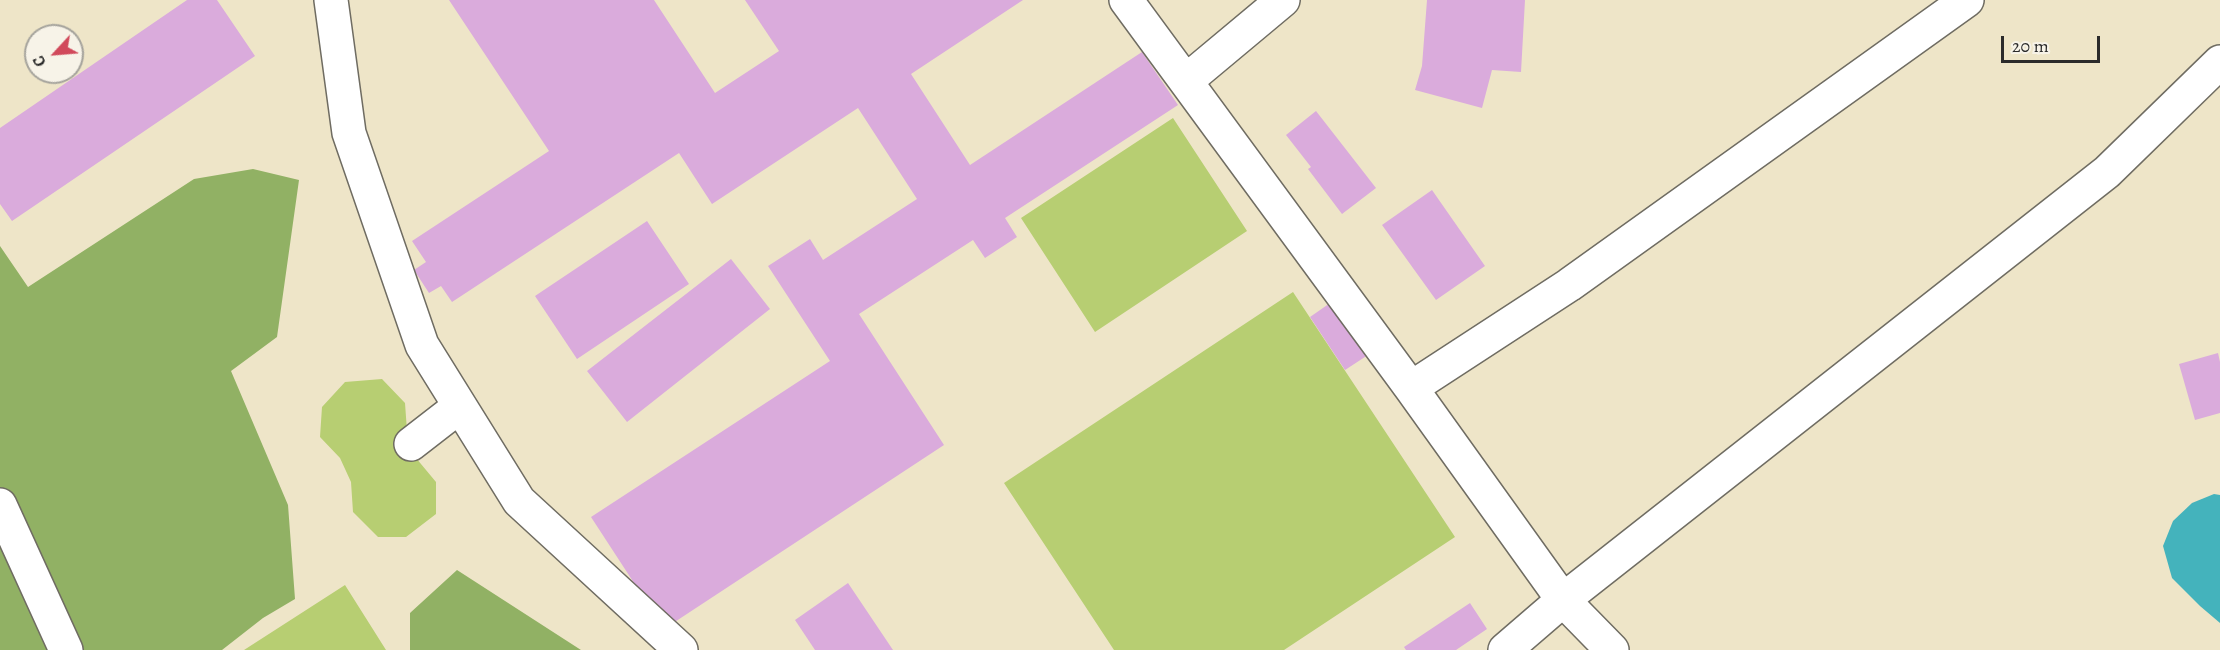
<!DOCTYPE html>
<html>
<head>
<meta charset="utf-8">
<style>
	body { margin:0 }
	#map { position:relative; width:2220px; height:650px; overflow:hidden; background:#eee5c8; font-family:Alegreya,serif }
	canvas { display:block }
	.north { position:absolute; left:24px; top:24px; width:60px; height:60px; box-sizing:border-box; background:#f7f3e8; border:2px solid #a5a39c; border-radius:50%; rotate:244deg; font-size:16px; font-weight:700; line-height:24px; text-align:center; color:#2b2b2b }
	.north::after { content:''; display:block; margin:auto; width:21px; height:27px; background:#d1495b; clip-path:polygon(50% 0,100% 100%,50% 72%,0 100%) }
	.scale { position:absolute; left:2001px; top:36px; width:99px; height:27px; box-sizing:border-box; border:3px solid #2b2b2b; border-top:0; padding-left:8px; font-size:18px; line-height:21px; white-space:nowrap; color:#2b2b2b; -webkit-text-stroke:4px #f7f3e8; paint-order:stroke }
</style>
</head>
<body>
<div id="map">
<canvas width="2220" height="650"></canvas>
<div class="north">С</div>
<div class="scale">20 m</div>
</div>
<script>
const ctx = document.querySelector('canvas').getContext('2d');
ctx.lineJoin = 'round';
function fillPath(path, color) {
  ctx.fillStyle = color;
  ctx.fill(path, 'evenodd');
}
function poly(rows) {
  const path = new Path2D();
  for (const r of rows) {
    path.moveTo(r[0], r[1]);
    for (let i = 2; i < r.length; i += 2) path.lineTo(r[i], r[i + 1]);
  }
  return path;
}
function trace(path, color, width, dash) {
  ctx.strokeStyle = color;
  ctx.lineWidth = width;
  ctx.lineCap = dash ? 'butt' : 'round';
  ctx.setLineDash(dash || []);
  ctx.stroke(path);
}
const green = poly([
	[1173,118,1247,231,1095,332,1021,218],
	[1293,292,1455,537,1284,650,1114,650,1004,483],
	[382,379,405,403,407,431,416,458,436,482,436,514,406,537,378,537,353,512,351,482,340,458,320,437,322,407,345,382],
	[345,585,386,650,244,650]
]);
const forest = poly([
	[253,169,299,180,277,337,231,371,288,505,295,599,263,618,222,650,0,650,0,246,28,287,194,179],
	[457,570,581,650,410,650,410,613]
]);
const water = poly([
	[2214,494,2220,495,2220,623,2200,606,2172,578,2163,546,2173,521,2192,503]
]);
const building = poly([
	[187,0,217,0,255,56,12,221,0,204,0,128],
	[449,0,654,0,715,93,779,51,745,0,1023,0,911,74,970,165,1142,52,1178,105,1005,218,1017,237,985,258,973,240,859,314,944,445,664,629,591,517,830,361,768,266,810,239,823,260,917,199,858,108,712,204,679,153,452,302,441,286,429,293,414,270,426,262,412,241,549,151],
	[1427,0,1525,0,1521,72,1492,70,1482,108,1415,90,1422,66],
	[1316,111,1376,188,1342,214,1308,169,1311,167,1286,135],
	[1432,190,1485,266,1436,300,1382,225],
	[647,221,689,284,577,359,535,296],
	[731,259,770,309,627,422,587,371],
	[1333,301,1368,355,1345,370,1310,317],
	[2218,353,2220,362,2220,413,2195,420,2179,364],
	[848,583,893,650,815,650,795,620],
	[1470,603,1487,629,1456,650,1406,650,1404,647]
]);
const minor = poly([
	[331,0,349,133,422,345,519,501,681,650],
	[1126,0,1411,388,1563,600,1612,650],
	[1186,81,1283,0],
	[1411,388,1569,285,1967,0],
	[411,444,460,406],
	[0,505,66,650],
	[1505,650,1563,600,2107,172,2220,62]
]);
fillPath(green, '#b7ce72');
fillPath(forest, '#91b164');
fillPath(water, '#44b3bc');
fillPath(building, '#daabdc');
trace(minor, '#6f6c62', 36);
trace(minor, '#fff', 33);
</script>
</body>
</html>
